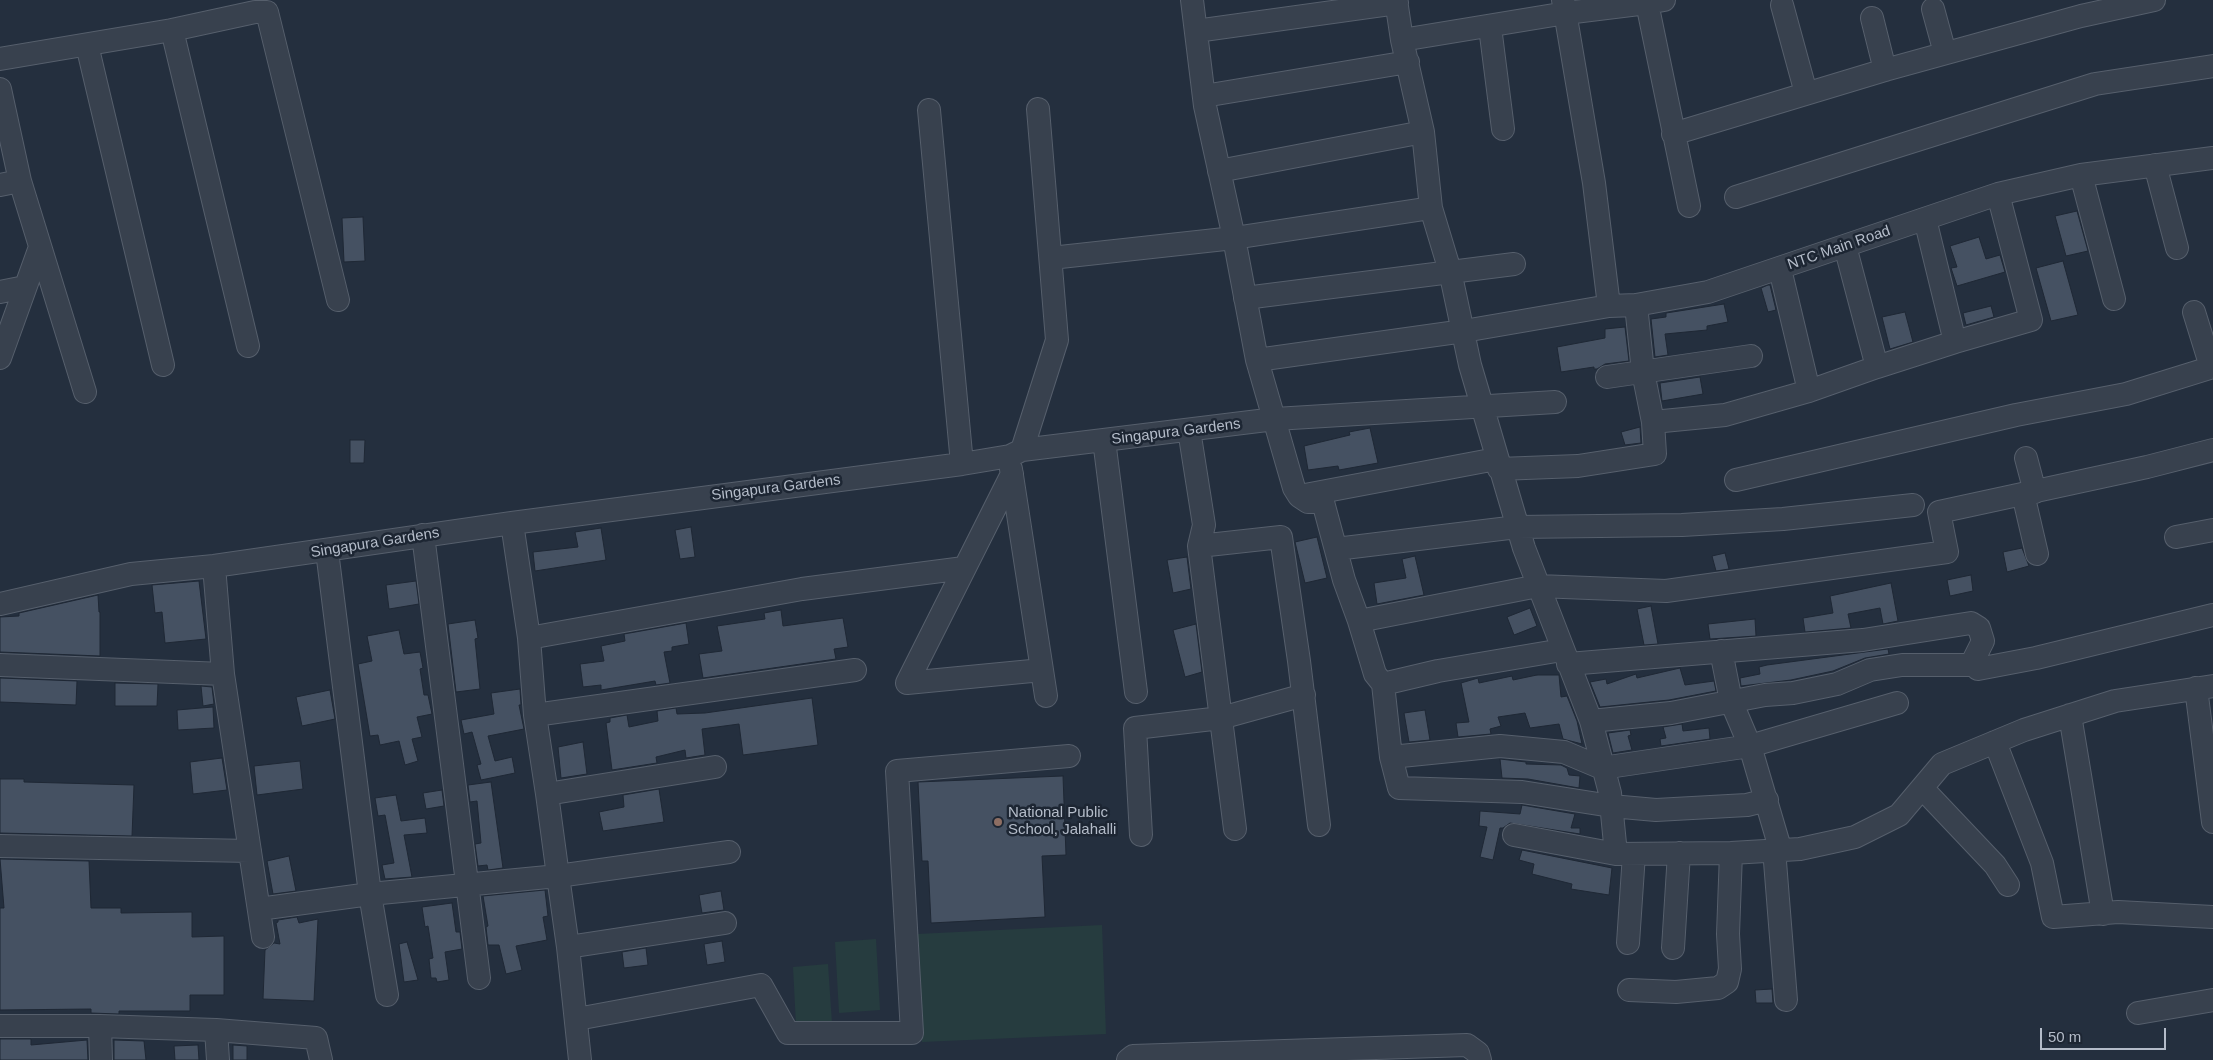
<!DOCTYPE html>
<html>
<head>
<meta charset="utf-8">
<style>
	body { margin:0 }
	#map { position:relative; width:2213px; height:1060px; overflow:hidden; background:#242f3e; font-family:Helvetica,sans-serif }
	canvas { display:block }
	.scale { position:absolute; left:2040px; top:1028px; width:126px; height:22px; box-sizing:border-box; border:2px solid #b4bcc9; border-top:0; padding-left:6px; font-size:15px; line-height:18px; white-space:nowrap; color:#b4bcc9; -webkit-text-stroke:4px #1d2633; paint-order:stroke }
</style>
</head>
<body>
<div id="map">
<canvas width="2213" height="1060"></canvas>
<div class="scale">50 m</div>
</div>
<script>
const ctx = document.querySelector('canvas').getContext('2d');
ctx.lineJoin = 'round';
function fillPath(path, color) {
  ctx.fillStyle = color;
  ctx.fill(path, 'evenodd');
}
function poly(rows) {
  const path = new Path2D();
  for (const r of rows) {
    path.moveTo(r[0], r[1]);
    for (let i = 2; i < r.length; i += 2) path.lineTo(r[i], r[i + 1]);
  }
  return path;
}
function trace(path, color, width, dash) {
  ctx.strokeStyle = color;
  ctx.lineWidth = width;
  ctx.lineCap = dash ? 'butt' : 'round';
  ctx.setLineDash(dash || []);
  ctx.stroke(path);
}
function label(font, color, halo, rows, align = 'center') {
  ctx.font = font + ' Helvetica,sans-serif';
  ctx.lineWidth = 5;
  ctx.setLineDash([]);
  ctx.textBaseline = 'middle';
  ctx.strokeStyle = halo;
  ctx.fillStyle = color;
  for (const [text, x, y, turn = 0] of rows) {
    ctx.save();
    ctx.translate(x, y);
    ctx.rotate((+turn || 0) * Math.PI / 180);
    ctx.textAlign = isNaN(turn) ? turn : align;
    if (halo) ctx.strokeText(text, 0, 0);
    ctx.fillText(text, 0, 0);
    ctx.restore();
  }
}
const green = poly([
	[1102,925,1106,1034,922,1042,917,934],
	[876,939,880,1010,839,1013,835,942],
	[828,964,832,1023,796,1025,793,967]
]);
const building = poly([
	[2077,211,2088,251,2066,256,2055,216,2077,211],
	[363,217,365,261,344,262,342,218,363,217],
	[1979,237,1986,259,2000,255,2005,272,1957,286,1951,268,1957,267,1950,246,1979,237],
	[2063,261,2078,315,2051,321,2036,268,2063,261],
	[1768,285,1770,285,1776,310,1768,312,1761,288,1768,285],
	[1724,304,1728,322,1707,326,1707,330,1665,334,1668,355,1655,357,1651,319,1666,317,1666,313,1724,304],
	[1991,306,1994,317,1966,325,1963,313,1991,306],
	[1905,312,1913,342,1890,349,1882,317,1905,312],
	[1625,327,1629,361,1605,364,1597,369,1594,369,1594,367,1561,372,1557,347,1605,338,1605,329,1625,327],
	[1700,377,1703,394,1662,401,1660,383,1700,377],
	[1640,427,1641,443,1625,445,1621,432,1640,427],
	[1370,428,1378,463,1339,470,1338,466,1308,470,1304,446,1350,435,1349,432,1370,428],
	[350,440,365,440,364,463,350,463,350,440],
	[691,527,695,557,680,559,675,530,691,527],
	[601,528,606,560,535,571,533,552,578,547,575,532,601,528],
	[1317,537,1327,578,1305,583,1295,542,1317,537],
	[2022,548,2029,566,2007,572,2003,552,2022,548],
	[1725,553,1729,569,1716,571,1712,556,1725,553],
	[1415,556,1424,595,1377,604,1374,583,1406,578,1402,559,1415,556],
	[1187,557,1191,589,1173,593,1167,560,1187,557],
	[1971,575,1973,591,1950,596,1947,580,1971,575],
	[199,581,206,639,165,643,162,612,155,613,152,585,199,581],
	[416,581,419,604,389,609,386,585,416,581],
	[1891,583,1898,621,1883,624,1880,608,1848,614,1851,628,1805,632,1803,618,1833,613,1830,596,1891,583],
	[98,595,99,612,100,612,100,656,0,652,0,617,19,616,19,613,98,595],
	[1651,606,1658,644,1644,645,1637,609,1651,606],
	[1530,608,1537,626,1514,635,1507,617,1530,608],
	[781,610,783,626,843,618,848,647,834,649,836,659,703,678,699,654,722,651,717,626,765,619,764,613,781,610],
	[1755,619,1756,636,1710,639,1708,624,1755,619],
	[475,620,478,638,475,639,480,689,456,692,448,624,475,620],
	[686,623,689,644,672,647,672,651,664,652,670,683,656,685,655,681,601,690,601,685,583,687,580,664,604,661,601,646,625,641,624,634,686,623],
	[1196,624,1202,672,1185,677,1173,630,1196,624],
	[399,630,404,654,420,652,423,668,420,669,424,695,428,695,432,714,417,717,422,737,412,739,418,761,405,765,399,741,380,745,378,735,370,736,358,664,372,661,367,636,399,630],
	[1888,649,1889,654,1865,658,1833,671,1791,680,1741,686,1740,678,1760,674,1759,667,1767,665,1888,649],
	[1680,668,1685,685,1714,681,1716,691,1669,700,1600,707,1590,682,1606,679,1607,684,1636,674,1637,678,1680,668],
	[1537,675,1559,675,1561,697,1567,696,1577,721,1582,744,1563,739,1559,724,1530,728,1525,713,1498,717,1501,726,1490,729,1491,734,1458,737,1456,723,1469,722,1461,683,1478,678,1479,683,1512,676,1513,680,1537,675],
	[0,678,77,681,76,705,0,702,0,678],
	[115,683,158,684,157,706,115,706,115,683],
	[201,686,212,687,214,704,203,706,201,686],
	[520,689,521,705,519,705,524,729,488,736,495,761,512,757,515,773,481,780,477,765,481,764,472,732,464,734,461,720,494,714,491,693,520,689],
	[330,690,335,719,302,726,296,697,330,690],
	[812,698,818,745,743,755,739,724,702,729,705,755,686,758,685,750,656,757,657,763,612,770,606,723,610,722,610,718,627,715,629,727,658,721,657,711,676,708,677,714,705,713,812,698],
	[213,707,214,728,178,730,177,710,213,707],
	[1425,710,1430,740,1409,742,1404,713,1425,710],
	[1682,724,1683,731,1709,728,1710,739,1661,746,1660,739,1666,738,1663,727,1682,724],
	[1630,730,1631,735,1628,736,1632,750,1613,753,1608,733,1630,730],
	[583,742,587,774,561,778,558,747,583,742],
	[222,758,227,790,193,794,190,762,222,758],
	[1500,759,1526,762,1526,764,1561,765,1567,768,1569,775,1580,776,1579,788,1528,779,1502,778,1500,759],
	[300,761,303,789,257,795,254,766,300,761],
	[1063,776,1066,855,1042,856,1045,917,931,923,928,861,922,861,918,782,1063,776],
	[0,779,24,779,24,782,134,785,132,836,0,833,0,779],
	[491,782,503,868,488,870,487,865,478,866,475,844,481,843,477,801,470,802,468,785,491,782],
	[659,789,664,822,603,831,599,812,624,807,623,795,659,789],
	[442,790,444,806,426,809,423,793,442,790],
	[396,795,401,821,425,818,427,833,404,835,412,877,385,879,382,865,394,863,385,815,378,816,375,798,396,795],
	[1522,805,1575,814,1571,828,1580,828,1580,834,1510,823,1503,828,1500,828,1493,860,1480,857,1487,827,1479,826,1480,811,1520,814,1522,805],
	[1522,850,1612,868,1609,895,1571,889,1572,884,1532,874,1534,864,1519,860,1522,850],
	[289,856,296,891,273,894,267,861,289,856],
	[0,859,89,861,91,908,121,908,121,913,192,912,192,937,224,936,224,995,190,995,190,1011,119,1011,119,1014,91,1013,91,1009,0,1010,0,908,4,908,0,859],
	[545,890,548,916,543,917,547,940,516,946,522,970,506,974,499,945,488,945,486,927,488,926,483,896,545,890],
	[721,891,724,910,702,913,699,895,721,891],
	[452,903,456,932,460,932,462,949,445,952,449,980,437,982,436,978,431,978,429,959,433,958,428,926,425,927,422,907,452,903],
	[297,917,299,923,318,919,314,1001,263,999,265,950,274,943,280,944,276,923,278,922,278,920,297,917],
	[722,941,725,962,707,965,704,944,722,941],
	[407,942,418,980,404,982,399,944,407,942],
	[646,948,648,965,624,968,622,952,646,948],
	[1772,989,1773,1003,1756,1003,1755,990,1772,989],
	[0,1039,31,1039,31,1045,87,1040,88,1060,0,1060,0,1039],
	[114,1040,144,1041,146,1060,114,1060,114,1040],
	[198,1045,199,1060,175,1060,174,1046,198,1045],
	[233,1045,247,1046,247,1060,233,1060,233,1045]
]);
const minor = poly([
	[1192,0,1205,106,1234,238,1257,360,1294,488,1299,496,1308,502,1323,502,1344,580,1359,621,1538,586,1666,591,1947,552,1939,512,2147,467,2213,450],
	[1396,0,1402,40,1423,132,1431,208,1450,271,1470,365,1524,548,1591,721,1610,793,1616,854,1731,853,1800,849,1855,837,1899,815,1942,764,2024,730,2115,701,2213,686],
	[1563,0,1594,183,1609,306],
	[1664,0,1647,3,1689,206],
	[1782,5,1806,93],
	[1933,9,1945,53],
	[1872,18,1885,70],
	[1490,27,1503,129],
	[172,30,248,346],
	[1196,31,1397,3],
	[1402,40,1566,13,1647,3],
	[87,45,163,365],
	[0,59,172,30,255,12,267,12,338,300],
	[0,89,20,181,85,392],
	[1204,96,1408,62],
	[929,110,962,464],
	[1673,134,1885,70,2081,16,2154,0],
	[2155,165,2177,248],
	[1219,171,1423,132],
	[2081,175,2114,299],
	[0,185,20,181],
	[1736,197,2095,84,2213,66],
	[1051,258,1234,238,1431,208],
	[1780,269,1809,391],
	[0,292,25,287],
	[1245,298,1514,264],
	[2194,312,2211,367],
	[1955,342,2031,320,1998,194],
	[0,358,40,247],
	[1257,360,1464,331,1609,306,1636,305,1708,292,1998,194,2081,175,2213,158],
	[1877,367,1955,342,1925,219],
	[1607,377,1751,356],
	[1653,422,1725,415,1809,391,1877,367,1845,246],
	[1189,430,1204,525,1199,546,1235,829],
	[1104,440,1136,692],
	[1022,450,1057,340,1038,109],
	[2026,458,2035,492],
	[1011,469,1046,696],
	[1499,469,1578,466,1655,454,1653,422,1643,372,1636,305],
	[1012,474,907,683,1042,670],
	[1736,480,2016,415,2126,394,2213,367],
	[2023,494,2037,554],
	[1305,495,1496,459],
	[512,523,529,638,802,589,964,568],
	[423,535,479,978],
	[2176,537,2213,530],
	[1199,546,1281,537,1299,661,1319,825],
	[1336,549,1517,527,1682,525,1783,519,1913,505],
	[327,551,370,894,387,995],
	[214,566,223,674,263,937],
	[0,604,131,574,214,566,512,523,962,464,1010,456,1022,450,1275,419,1555,402],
	[1359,621,1375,674,1383,684,1391,757,1399,788,1522,792,1611,806,1656,810,1747,805,1767,800],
	[529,638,535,715,855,670],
	[1721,651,1731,701,1750,746,1780,848],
	[1568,664,1863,640,1971,623,1979,628,1983,641,1971,665,1902,665,1870,670,1837,684,1793,693,1765,695,1671,713,1591,721],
	[0,665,223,674],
	[1978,669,2036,658,2213,615],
	[1383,684,1438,671,1562,650],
	[2196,688,2213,822],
	[535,715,547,794,715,767],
	[2070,715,2103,914],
	[1995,742,2042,863,2053,917,2118,912,2213,917],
	[1391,757,1500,746,1564,752,1602,768,1750,746,1897,703],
	[1923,789,1995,865,2008,885],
	[547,794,558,876,729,852],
	[1141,835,1135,728,1221,718,1304,695],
	[1514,835,1616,854],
	[0,846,250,851],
	[1774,849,1786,1000],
	[259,909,370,894,558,876,568,947,725,923],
	[1628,943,1634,854],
	[568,947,580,1060],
	[1673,948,1679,853],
	[1629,990,1676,992,1718,988,1727,982,1730,969,1728,934,1731,853],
	[2138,1013,2213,1000],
	[577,1019,761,985,788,1033,912,1033,897,771,1069,756],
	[0,1026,100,1026,216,1030,316,1038,321,1060],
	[100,1026,101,1060],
	[216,1030,218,1060],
	[1128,1060,1133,1056,1467,1045,1478,1053,1480,1060]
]);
const markers = [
	[998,822,5,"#8d6e63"]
];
const streetNames = [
	["NTC Main Road",1839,248,-19],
	["Singapura Gardens",1176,432,-7],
	["Singapura Gardens",776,488,-7],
	["Singapura Gardens",375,543,-9]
];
const poiNames = [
	["National Public",1008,813],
	["School, Jalahalli",1008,830]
];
fillPath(green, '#263c3f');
fillPath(building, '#455162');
trace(building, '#1f2835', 1);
trace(minor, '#565f6c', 24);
trace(minor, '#38414e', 22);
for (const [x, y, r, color] of markers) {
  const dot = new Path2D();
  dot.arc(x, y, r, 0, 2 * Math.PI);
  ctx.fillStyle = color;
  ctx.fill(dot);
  trace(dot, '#1d2633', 2);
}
label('15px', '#b4bcc9', '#1d2633', streetNames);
label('15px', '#b4bcc9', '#1d2633', poiNames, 'left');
</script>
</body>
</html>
